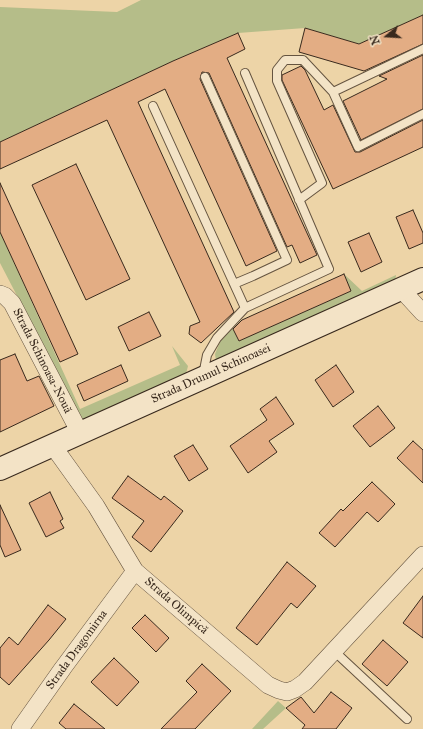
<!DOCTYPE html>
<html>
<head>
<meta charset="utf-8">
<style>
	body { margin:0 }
	#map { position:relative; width:423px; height:729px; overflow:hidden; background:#edd4a7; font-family:"IM FELL Great Primer",serif }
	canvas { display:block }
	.north { position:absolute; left:367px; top:16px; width:40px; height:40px; -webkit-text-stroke:3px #f3e3c6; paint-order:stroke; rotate:252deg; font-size:11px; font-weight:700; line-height:16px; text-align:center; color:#38291d }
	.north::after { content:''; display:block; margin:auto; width:14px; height:18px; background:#38291d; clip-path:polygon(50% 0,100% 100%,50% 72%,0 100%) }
</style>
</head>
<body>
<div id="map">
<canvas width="423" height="729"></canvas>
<div class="north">N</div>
</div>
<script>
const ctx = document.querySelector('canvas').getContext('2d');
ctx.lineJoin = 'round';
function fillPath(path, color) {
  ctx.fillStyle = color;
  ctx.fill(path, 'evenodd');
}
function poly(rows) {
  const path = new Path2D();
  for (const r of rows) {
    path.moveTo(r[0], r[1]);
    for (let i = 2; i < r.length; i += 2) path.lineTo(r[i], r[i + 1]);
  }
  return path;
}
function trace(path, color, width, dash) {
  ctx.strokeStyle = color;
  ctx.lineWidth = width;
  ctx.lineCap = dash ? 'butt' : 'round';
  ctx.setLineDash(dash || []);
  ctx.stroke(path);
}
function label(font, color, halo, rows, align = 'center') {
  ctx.font = font + ' "IM FELL Great Primer",serif';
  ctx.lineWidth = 4;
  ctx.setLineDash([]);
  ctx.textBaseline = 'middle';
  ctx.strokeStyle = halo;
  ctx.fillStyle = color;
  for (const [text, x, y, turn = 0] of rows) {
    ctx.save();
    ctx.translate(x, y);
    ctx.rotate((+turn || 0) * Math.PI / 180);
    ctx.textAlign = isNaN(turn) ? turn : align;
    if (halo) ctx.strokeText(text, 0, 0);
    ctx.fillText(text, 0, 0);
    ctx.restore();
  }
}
const green = poly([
	[141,0,423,0,423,15,359,44,305,28,238,33,173,61,0,142,0,7,117,12],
	[0,232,80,409,180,365,172,346,188,366,185,378,87,422,81,419,0,263],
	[344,274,362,291,396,275,395,283,216,361,215,354,223,335,231,324,239,341,351,291],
	[278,701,286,708,263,729,252,729]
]);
const building = poly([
	[423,15,423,44,364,71,299,52,305,28,359,44,423,15],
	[238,33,245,49,227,58,317,255,300,263,292,245,287,247,209,73,202,72,200,79,277,251,246,266,165,89,138,102,234,312,201,343,189,334,190,326,200,322,107,120,0,169,0,142,173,61,238,33],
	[423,55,423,109,361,140,343,101,387,79,379,76,423,55],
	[301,66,305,70,324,110,333,105,355,152,360,152,423,120,423,147,333,189,282,80,282,75,301,66],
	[76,164,130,279,86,300,32,185,76,164],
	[0,183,78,354,60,362,0,232,0,183],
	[413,210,423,233,423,243,409,249,396,217,413,210],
	[369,233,382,262,361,272,348,242,369,233],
	[344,274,351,291,239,341,233,329,242,320,344,274],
	[149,312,161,336,129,351,118,327,149,312],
	[15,354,27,381,39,376,54,406,0,432,0,360,15,354],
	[121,365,128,381,84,401,77,385,121,365],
	[336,365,354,392,333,407,315,380,336,365],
	[276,397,294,424,269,441,277,452,248,473,230,446,267,420,260,409,276,397],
	[378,406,395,428,370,447,353,426,378,406],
	[413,441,423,450,423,483,397,458,413,441],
	[193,445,208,469,189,481,174,456,193,445],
	[128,476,161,500,164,496,183,511,151,552,132,537,144,521,112,498,128,476],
	[372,482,395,504,378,522,367,512,335,547,319,533,341,509,343,511,372,482],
	[50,492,63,519,60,521,64,528,46,537,29,503,50,492],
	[0,505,21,550,5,557,0,545,0,505],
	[287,562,316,586,297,608,291,603,257,645,236,628,287,562],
	[423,596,423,638,403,623,423,596],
	[48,605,66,619,49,640,9,685,0,677,0,648,9,637,18,645,48,605],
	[145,615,169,638,156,652,132,628,145,615],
	[383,640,408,662,387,686,362,664,383,640],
	[114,658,139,682,117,706,91,682,114,658],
	[202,664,231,691,195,729,161,729,197,692,186,681,202,664],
	[331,692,352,708,336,729,302,729,305,725,286,708,301,697,314,713,331,692],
	[74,704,105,729,66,729,59,723,74,704]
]);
const lane = poly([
	[205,77,287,260,253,276,234,284],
	[333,92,423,49],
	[153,106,245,308],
	[299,200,322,183,277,81,277,70,285,60,303,60,333,92,358,147,423,114],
	[203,375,207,355,217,338,245,308,329,269,245,73],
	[334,651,407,719]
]);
const street = poly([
	[401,289,423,313],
	[0,294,5,296,12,303,80,433],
	[53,446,96,506,135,571,268,685,279,690,287,692,295,689,305,682,423,555],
	[20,729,63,668,135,571]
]);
const secondary = poly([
	[0,469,423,279]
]);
const streetNames = [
	["Strada Schinoasa-Nouă",42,361,63],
	["Strada Drumul Schinoasei",211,374,-24],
	["Strada Olimpică",176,606,41],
	["Strada Dragomirna",77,650,-54]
];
fillPath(green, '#b5bd89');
fillPath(building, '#e3ad84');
trace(building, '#38291d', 1);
trace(lane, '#655440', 10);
trace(street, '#655440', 18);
trace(secondary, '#38291d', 24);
trace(lane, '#f3e3c6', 8);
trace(street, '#f3e3c6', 17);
trace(secondary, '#f3e3c6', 22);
label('12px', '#38291d', '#f3e3c6', streetNames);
</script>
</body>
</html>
